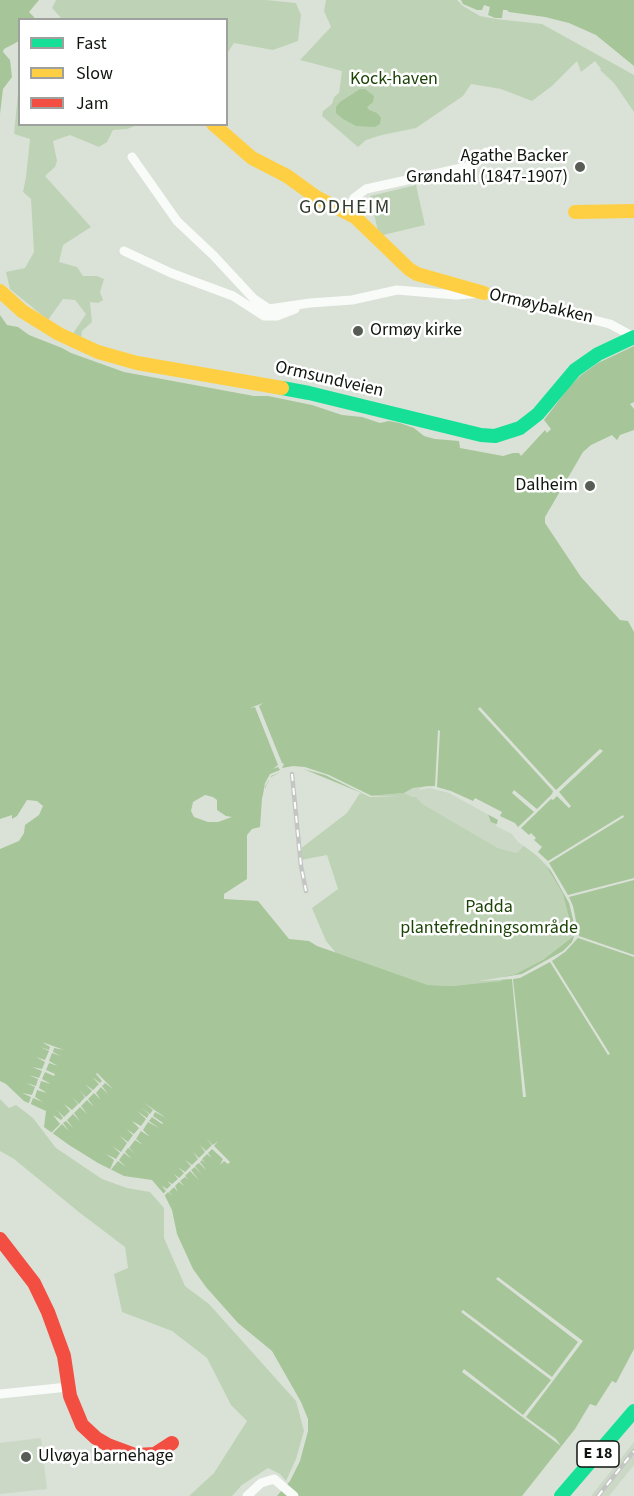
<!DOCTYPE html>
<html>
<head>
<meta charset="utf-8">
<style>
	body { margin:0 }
	#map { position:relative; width:634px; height:1496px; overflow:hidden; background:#dae2d7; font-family:"Source Sans 3",sans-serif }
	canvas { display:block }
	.legend { position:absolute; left:18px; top:18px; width:210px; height:108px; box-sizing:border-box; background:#fff; border:2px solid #9fa19f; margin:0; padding:8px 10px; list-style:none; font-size:18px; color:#10150f }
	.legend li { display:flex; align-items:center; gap:12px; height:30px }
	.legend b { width:30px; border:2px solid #9fa19f }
</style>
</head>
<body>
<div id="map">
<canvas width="634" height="1496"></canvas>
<ul class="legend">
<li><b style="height:8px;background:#16e098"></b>Fast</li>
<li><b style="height:8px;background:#ffcf43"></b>Slow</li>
<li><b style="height:8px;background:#f24e42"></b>Jam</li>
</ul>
</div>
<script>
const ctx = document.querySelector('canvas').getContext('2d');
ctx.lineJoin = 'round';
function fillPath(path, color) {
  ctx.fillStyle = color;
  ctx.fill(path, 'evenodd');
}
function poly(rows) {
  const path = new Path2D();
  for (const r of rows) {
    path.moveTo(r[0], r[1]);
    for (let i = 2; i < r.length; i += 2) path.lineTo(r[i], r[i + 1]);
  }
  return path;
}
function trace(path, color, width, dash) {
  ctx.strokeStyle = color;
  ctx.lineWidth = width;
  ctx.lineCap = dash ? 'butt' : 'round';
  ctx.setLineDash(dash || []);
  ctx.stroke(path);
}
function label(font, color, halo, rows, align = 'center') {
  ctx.font = font + ' "Source Sans 3",sans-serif';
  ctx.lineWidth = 5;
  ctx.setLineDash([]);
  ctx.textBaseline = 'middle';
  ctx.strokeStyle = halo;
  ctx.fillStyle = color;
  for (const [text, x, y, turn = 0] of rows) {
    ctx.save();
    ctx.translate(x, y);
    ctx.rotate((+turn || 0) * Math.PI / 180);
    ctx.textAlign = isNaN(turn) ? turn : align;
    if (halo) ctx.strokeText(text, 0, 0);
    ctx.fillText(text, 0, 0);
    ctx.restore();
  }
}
const built = poly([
	[430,786,445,790,488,814,510,829,524,845,517,853,498,848,404,793,413,788],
	[41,1438,47,1489,0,1494,0,1443],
	[634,1442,634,1465,609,1496,591,1496]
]);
const green = poly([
	[56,0,266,0,296,3,301,15,298,41,273,50,234,43,228,52,227,61,226,20,62,19,52,8],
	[326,0,457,0,463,6,480,16,496,19,542,24,634,75,634,112,614,83,600,70,601,69,595,61,581,72,577,61,552,86,532,101,501,89,471,84,463,96,416,128,382,135,366,140,358,147,322,116,323,111,332,104,334,97,339,93,342,71,300,60,331,27,324,11],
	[19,83,20,124,137,125,127,129,113,130,107,142,99,147,70,135,53,141,57,161,55,167,45,176,91,227,63,245,59,262,77,267,83,276,97,276,104,279,100,292,103,300,98,303,90,302,92,322,82,331,81,338,72,335,86,314,75,300,63,299,48,320,10,289,6,272,25,268,34,252,31,199,23,192,26,177,30,139,14,134],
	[416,185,425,225,379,236,370,196],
	[360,793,370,796,404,793,412,797,416,797,421,803,498,848,517,853,524,845,543,861,569,903,575,926,575,936,546,964,501,981,477,985,454,986,428,985,336,953,326,941,312,908,338,889,327,855,301,860,300,849,347,813],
	[0,1099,9,1108,16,1105,33,1118,56,1148,102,1179,127,1188,150,1192,164,1208,164,1238,185,1286,209,1304,296,1401,304,1431,296,1459,286,1481,280,1474,268,1468,242,1485,232,1496,189,1496,214,1473,247,1421,231,1405,207,1358,172,1331,122,1312,114,1274,128,1268,125,1247,80,1213,14,1159,0,1151]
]);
const water = poly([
	[0,0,39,0,29,12,34,17,34,19,20,20,19,41,4,49,3,52,10,60,12,77,3,89,0,114],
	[461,0,634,0,634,66,596,35,569,23,545,17,509,12,507,10,503,10,502,18,495,18,488,15,490,7,484,5,482,10,477,10,463,4],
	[360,89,365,89,374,96,373,102,367,107,369,110,377,113,381,118,380,124,375,127,356,126,343,119,336,113,336,107,340,102],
	[0,315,7,325,18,327,29,335,62,348,71,353,124,372,254,396,268,396,312,405,342,415,362,417,380,423,389,421,400,423,414,428,424,436,435,439,459,441,460,448,503,456,513,453,519,453,521,456,545,430,547,433,551,429,544,420,570,386,581,375,598,363,634,346,634,402,630,404,634,409,634,430,620,435,617,440,612,435,591,445,583,452,545,517,545,523,581,577,620,620,628,621,634,632,634,1349,616,1383,612,1381,596,1406,590,1404,575,1429,522,1496,277,1496,290,1481,300,1461,308,1431,308,1419,301,1402,272,1351,238,1323,206,1287,193,1269,177,1234,172,1210,164,1194,152,1180,124,1176,98,1163,69,1145,44,1127,46,1111,24,1101,6,1084,0,1081,0,849,19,841,24,833,25,825,39,815,43,806,37,801,27,800,17,816,12,819,12,815,0,819],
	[289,768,301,768,369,796,404,793,413,788,430,786,445,790,466,801,488,814,491,822,510,829,542,859,563,894,574,936,543,960,514,975,506,976,501,981,454,986,428,985,317,946,309,941,289,939,258,901,224,899,224,894,247,879,247,835,252,829,260,827,262,798,266,786,271,777],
	[205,795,213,797,217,800,217,810,226,816,232,817,218,822,208,822,194,817,191,811,193,802]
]);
const pier = poly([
	[263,703,259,706,282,763,284,764,282,768,293,766,305,767,329,775,372,796,400,796,370,797,325,775,303,769,290,769,271,776,271,780,269,780,265,787,265,807,263,795,265,783,270,774,280,770,278,767,273,769,278,765,255,707,250,708],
	[480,707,556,790,600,749,603,751,559,792,571,806,569,808,557,796,553,800,551,799,521,828,529,835,531,833,536,838,534,840,542,847,538,852,548,861,623,815,624,817,549,863,568,895,634,878,634,880,569,897,573,906,579,936,634,955,634,957,578,938,565,952,552,961,610,1054,608,1055,550,962,520,978,513,979,526,1097,523,1097,512,979,479,981,522,974,563,951,572,942,576,931,569,903,551,871,538,856,518,842,512,834,496,826,498,820,449,793,430,788,418,790,423,787,435,786,438,730,440,731,437,787,451,791,473,801,475,798,502,812,500,816,515,823,518,827,534,812,512,793,514,790,537,809,552,794,553,791,478,709],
	[42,1042,64,1050,54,1048,53,1052,61,1056,52,1053,49,1061,58,1066,49,1063,46,1070,55,1074,54,1076,45,1072,42,1079,51,1084,41,1081,39,1088,47,1093,37,1090,35,1097,43,1102,33,1098,30,1106,28,1105,31,1097,22,1093,32,1095,35,1087,26,1083,36,1086,38,1079,29,1075,39,1078,42,1071,32,1067,42,1069,45,1062,36,1057,45,1060,49,1051,40,1047,49,1050,50,1047],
	[97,1073,113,1089,105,1083,102,1086,108,1094,101,1087,96,1093,101,1100,94,1093,88,1099,94,1107,87,1100,81,1106,87,1114,80,1107,74,1113,80,1121,73,1114,67,1120,73,1128,66,1121,63,1123,69,1131,62,1124,51,1135,50,1134,60,1124,53,1115,61,1120,63,1118,57,1110,64,1117,70,1111,64,1104,72,1110,78,1104,72,1097,79,1104,85,1097,79,1090,86,1097,92,1091,85,1084,93,1090,99,1084,92,1077,100,1083,102,1081,96,1074],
	[143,1102,166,1118,155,1112,153,1116,163,1123,162,1124,152,1117,149,1121,159,1128,148,1122,143,1130,150,1137,141,1131,136,1139,143,1145,135,1140,129,1148,136,1154,128,1148,125,1152,132,1159,124,1153,119,1160,126,1167,118,1161,109,1172,114,1160,106,1154,116,1159,120,1153,112,1146,121,1152,127,1143,120,1136,128,1142,133,1135,126,1129,134,1134,139,1128,132,1121,141,1126,146,1119,137,1111,147,1118,149,1114,140,1107,150,1114,153,1110],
	[206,1138,213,1145,218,1141,214,1146,230,1162,228,1164,224,1161,220,1165,223,1159,212,1149,208,1153,212,1158,207,1154,202,1159,206,1164,202,1160,200,1162,207,1171,199,1163,195,1166,203,1176,195,1167,191,1170,199,1180,190,1171,185,1176,189,1180,185,1177,180,1181,184,1186,179,1182,175,1186,178,1192,174,1187,169,1192,173,1196,168,1192,163,1197,161,1196,166,1191,162,1186,167,1189,171,1185,167,1181,172,1184,178,1179,174,1174,179,1178,184,1173,178,1167,185,1172,191,1166,185,1160,192,1165,198,1159,193,1152,199,1158,205,1152,200,1145,206,1151,212,1145],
	[498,1277,583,1341,526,1417,556,1439,561,1446,462,1372,464,1369,523,1415,551,1380,461,1312,463,1310,552,1377,578,1342,496,1279]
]);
const street = poly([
	[132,157,177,221,214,256,254,299,269,309,310,303,352,300,397,290,456,295,484,293,610,324,634,337],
	[347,212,354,198,366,189,466,167,475,164,486,152],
	[124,251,171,273,233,296,264,316,277,316,295,309],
	[0,1394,68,1387],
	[247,1496,261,1483,274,1479,294,1496]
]);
const fast = poly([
	[282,388,309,393,481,435,495,436,520,428,538,414,575,370,598,354,634,337],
	[561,1496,634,1411]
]);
const slow = poly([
	[213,124,252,158,287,176,316,197,355,217,409,269,417,274,484,293],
	[575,212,634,211],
	[0,291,22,311,59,334,98,352,137,363,282,388]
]);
const jam = poly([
	[0,1239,34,1283,48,1312,64,1356,70,1396,82,1425,96,1438,108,1445,135,1455,155,1454,172,1443]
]);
const rail = poly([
	[292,774,301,866,306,891],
	[598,1496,634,1451]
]);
const markers = [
	[580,167,6,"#575d55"],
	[358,331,6,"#575d55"],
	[590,486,6,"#575d55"],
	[26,1457,6,"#575d55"]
];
const shields = [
	[598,1454,42]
];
const shieldNames = [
	["E 18",598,1454]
];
const parkNames = [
	["Kock-haven",394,80],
	["Padda",489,908],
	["plantefredningsområde",489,929]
];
const poiNames = [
	["Agathe Backer",568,157],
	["Grøndahl (1847-1907)",568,178],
	["Ormøy kirke",370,331,"left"],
	["Dalheim",578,486],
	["Ulvøya barnehage",38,1457,"left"]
];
const streetNames = [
	["Ormøybakken",541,307,13],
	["Ormsundveien",329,380,13]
];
const neighbourhoodNames = [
	["GODHEIM",345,209]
];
fillPath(built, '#cbd8c6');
fillPath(green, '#bed3b6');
fillPath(water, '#a6c599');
fillPath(pier, '#dae2d7');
trace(street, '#f9fbf9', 9);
trace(fast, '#16e098', 14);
trace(slow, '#ffcf43', 14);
trace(jam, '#f24e42', 14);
trace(rail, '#c4c6c3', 4.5);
trace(rail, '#fff', 2, [7]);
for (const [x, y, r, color] of markers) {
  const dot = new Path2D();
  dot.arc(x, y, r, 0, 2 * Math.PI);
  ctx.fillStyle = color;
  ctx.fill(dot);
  trace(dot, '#fff', 2);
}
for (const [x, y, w] of shields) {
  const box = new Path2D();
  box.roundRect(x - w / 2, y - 13, w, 26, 4.5);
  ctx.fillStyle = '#fff';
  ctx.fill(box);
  trace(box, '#10150f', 1.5);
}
label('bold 16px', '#10150f', null, shieldNames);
label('18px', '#1c4406', '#fff', parkNames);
label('18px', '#10150f', '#fff', poiNames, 'right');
label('18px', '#10150f', '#fff', streetNames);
ctx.letterSpacing = '1.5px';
label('20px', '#333d2f', '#fff', neighbourhoodNames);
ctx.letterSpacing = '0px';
</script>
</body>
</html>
